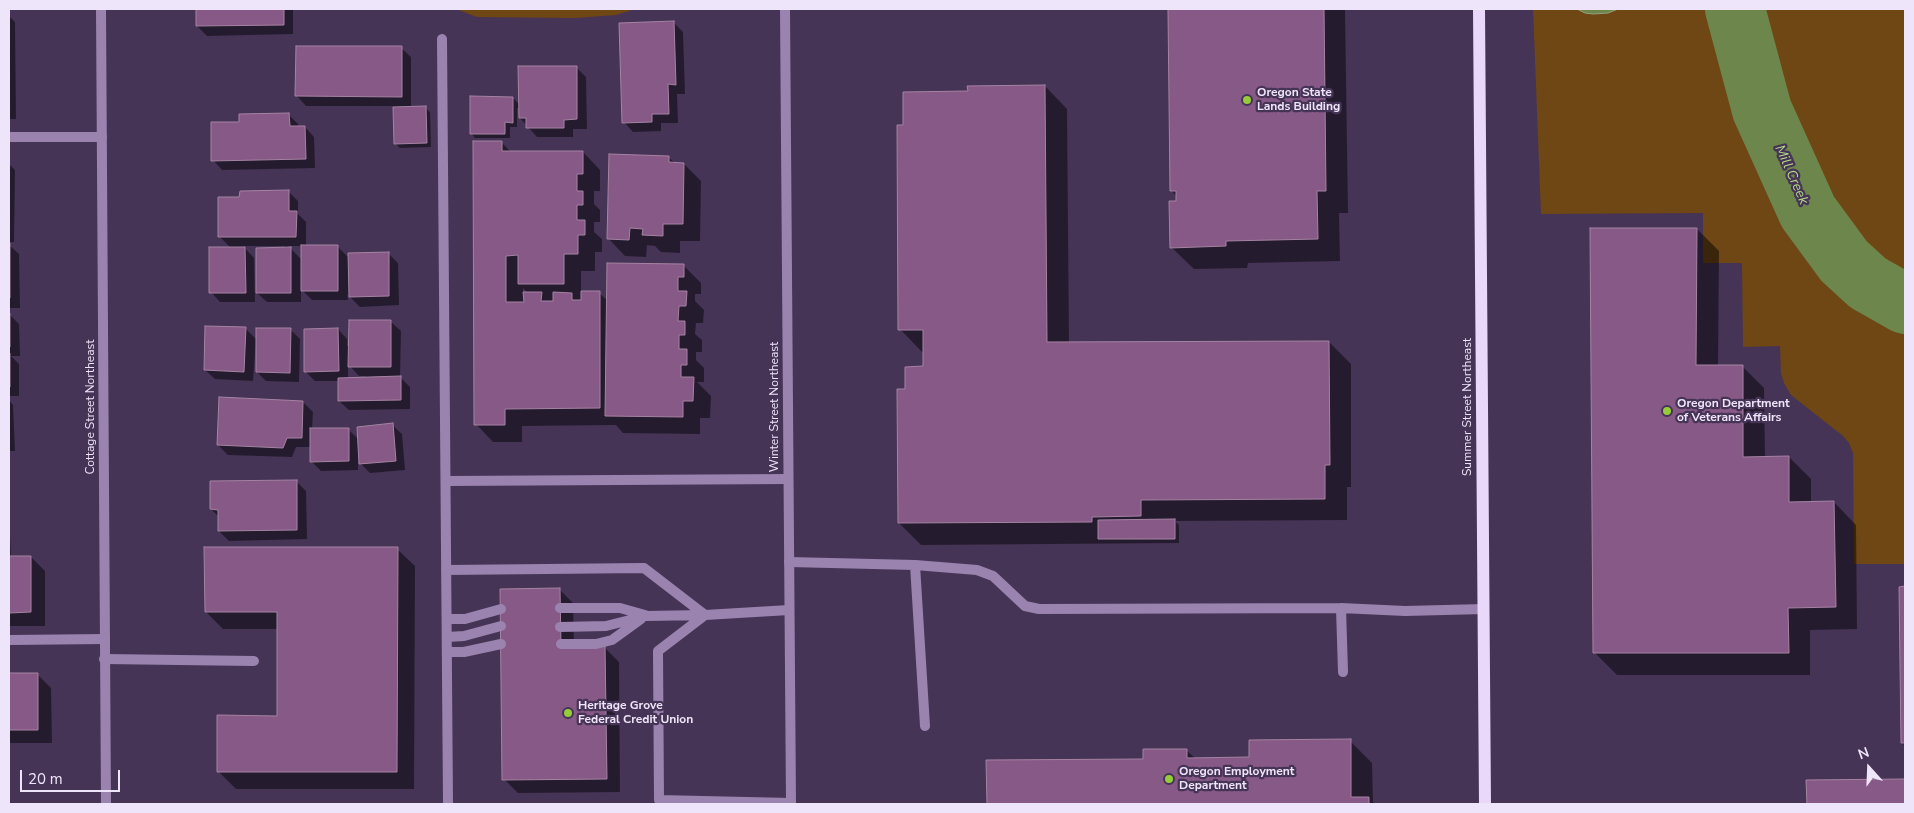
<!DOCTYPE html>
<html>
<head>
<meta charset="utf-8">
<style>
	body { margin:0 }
	#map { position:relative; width:1914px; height:813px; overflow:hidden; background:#463456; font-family:"Nunito Sans",sans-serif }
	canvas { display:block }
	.frame { position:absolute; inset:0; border:10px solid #efe5fa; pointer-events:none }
	.north { position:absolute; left:1844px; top:743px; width:50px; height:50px; -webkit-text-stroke:4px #463456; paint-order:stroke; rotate:340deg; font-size:14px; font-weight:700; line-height:20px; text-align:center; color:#efe5fa }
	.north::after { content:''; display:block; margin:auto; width:18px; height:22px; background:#efe5fa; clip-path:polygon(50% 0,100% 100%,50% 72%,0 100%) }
	.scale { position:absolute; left:20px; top:770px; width:100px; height:22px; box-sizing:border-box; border:2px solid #efe5fa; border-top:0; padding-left:6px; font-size:15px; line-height:18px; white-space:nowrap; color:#efe5fa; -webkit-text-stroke:4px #463456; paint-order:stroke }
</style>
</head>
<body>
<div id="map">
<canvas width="1914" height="813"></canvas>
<div class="frame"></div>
<div class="north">N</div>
<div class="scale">20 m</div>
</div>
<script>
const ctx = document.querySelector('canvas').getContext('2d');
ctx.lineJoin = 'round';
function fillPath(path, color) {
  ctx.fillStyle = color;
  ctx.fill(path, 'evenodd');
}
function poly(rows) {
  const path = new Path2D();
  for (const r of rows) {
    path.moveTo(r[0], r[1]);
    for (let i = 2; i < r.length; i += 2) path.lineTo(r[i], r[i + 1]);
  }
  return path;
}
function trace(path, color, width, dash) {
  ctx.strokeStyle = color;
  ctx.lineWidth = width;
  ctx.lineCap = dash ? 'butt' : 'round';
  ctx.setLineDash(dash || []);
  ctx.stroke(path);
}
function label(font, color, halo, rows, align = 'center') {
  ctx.font = font + ' "Nunito Sans",sans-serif';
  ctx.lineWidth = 4.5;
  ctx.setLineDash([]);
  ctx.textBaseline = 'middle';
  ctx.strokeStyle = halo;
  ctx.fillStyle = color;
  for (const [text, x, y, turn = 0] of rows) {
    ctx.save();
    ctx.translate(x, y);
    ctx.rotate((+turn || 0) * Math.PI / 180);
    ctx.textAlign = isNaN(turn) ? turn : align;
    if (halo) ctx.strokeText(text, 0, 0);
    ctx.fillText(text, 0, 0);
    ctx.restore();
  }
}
const green = poly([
	[456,9,635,9,616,15,575,18,477,17],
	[1533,9,1905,9,1905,564,1854,564,1853,453,1849,443,1843,436,1791,395,1784,383,1781,373,1780,346,1743,347,1742,263,1703,263,1703,213,1541,214]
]);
const water = poly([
	[1577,9,1618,9,1608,13,1593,14,1585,13,1577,9]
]);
const shadow = poly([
	[197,9,293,9,293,34,207,36,197,26],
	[1169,9,1345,9,1348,213,1339,213,1340,261,1248,263,1247,268,1194,269,1171,247,1177,197,1171,190],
	[9,16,15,22,16,119,9,119],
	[674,23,683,32,685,94,677,94,678,123,661,123,661,131,633,132,624,122],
	[401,48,411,57,411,108,425,108,430,112,431,147,400,148,395,143,394,106,306,106,297,96],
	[576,67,586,77,587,129,573,129,573,137,537,137,520,118,520,108,517,108,517,127,510,127,510,138,475,138,471,133,513,98,520,105],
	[1045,86,1067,109,1069,343,1329,342,1351,364,1351,487,1347,487,1347,520,1175,521,1179,525,1179,543,921,545,899,523,906,391,924,367,924,352,922,352,900,329,904,126,969,92],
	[289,115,298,124,299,127,305,127,314,137,315,168,222,170,213,160,240,123],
	[501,142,512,153,583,152,600,170,600,191,594,191,594,204,600,210,600,222,594,222,594,232,602,239,602,252,595,252,595,271,581,271,581,293,599,293,608,301,683,265,701,283,701,294,695,294,695,301,704,310,703,323,696,323,695,334,702,340,702,352,696,352,696,360,704,368,704,382,697,382,711,396,710,418,700,418,700,434,623,433,616,425,522,426,522,442,493,442,476,424],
	[523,288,529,294,523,294],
	[668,157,675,163,684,164,701,181,700,241,680,241,680,253,661,252,655,246,647,245,646,257,625,256,608,238],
	[9,164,15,170,14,242,9,242],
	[289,192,298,201,298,214,306,222,306,247,338,247,349,258,388,253,398,263,399,305,360,307,347,294,348,300,312,300,301,289,301,302,267,302,257,293,285,246,243,246,254,258,255,302,220,302,211,292,231,248,219,236,241,199],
	[288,246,302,246,302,260],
	[1697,229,1719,251,1718,366,1742,366,1764,388,1765,458,1789,457,1811,479,1811,503,1834,502,1856,525,1857,629,1810,630,1810,675,1617,675,1595,653],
	[9,245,19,254,20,308,9,308],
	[9,314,19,324,20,356,11,356,19,364,19,396,9,396],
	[391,322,401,331,400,377,410,387,410,409,349,410,339,401,339,381,315,381,306,372,338,329,347,339,347,346,350,346],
	[348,364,359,376,366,376,366,378,348,379],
	[245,328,256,339,253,381,215,379,205,370],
	[291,330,300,339,299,382,266,381,257,372],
	[9,400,13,405,15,451,9,451],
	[303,402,313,412,312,429,348,429,359,440,392,425,402,434,405,470,370,473,358,461,358,470,321,471,311,461,311,447,296,447,292,457,228,455,218,445],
	[296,481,306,491,307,539,229,541,219,531,219,517,211,509],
	[9,510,11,557,31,557,45,571,45,626,9,626],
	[397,549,415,566,414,789,236,789,219,772,278,717,278,629,223,629,206,612],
	[1900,588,1905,588,1905,746,1902,743],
	[559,589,573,603,574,648,605,648,619,662,620,792,518,793,504,779],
	[9,674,37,674,51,688,52,743,9,743],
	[1350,741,1372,763,1373,802,1375,804,988,804,988,761,1145,760,1186,750,1196,759,1250,759],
	[1905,780,1905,804,1808,804,1808,781]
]);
const river = poly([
	[1735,9,1762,110,1808,212,1844,261,1868,283,1905,304]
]);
const building = poly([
	[196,9,284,9,284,25,196,26,196,9],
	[1168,9,1324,9,1326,191,1317,191,1318,239,1226,241,1226,246,1170,248,1169,201,1176,201,1176,191,1170,191,1168,9],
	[674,21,676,85,668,84,669,114,652,114,652,122,622,123,619,23,674,21],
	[296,46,402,46,402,97,295,96,296,46],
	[518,66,577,66,577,119,564,120,564,128,526,128,526,118,519,118,518,66],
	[1045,85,1047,342,1329,341,1330,465,1325,465,1325,499,1141,500,1141,516,1092,517,1092,522,898,523,897,389,905,389,905,367,923,366,923,330,898,330,897,125,903,125,903,92,968,91,967,86,1045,85],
	[470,96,513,97,513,123,505,122,505,134,470,134,470,96],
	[426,106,427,143,394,144,393,107,426,106],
	[289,113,290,126,305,126,306,159,211,161,211,122,239,122,239,114,289,113],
	[473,141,502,141,502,151,583,151,583,174,577,174,577,191,583,191,583,205,577,205,577,220,585,220,585,235,578,235,578,254,564,254,564,284,518,284,518,255,506,256,506,302,524,302,523,292,542,292,541,301,553,301,553,292,572,293,572,300,581,300,581,291,600,291,600,408,505,409,505,425,474,425,473,141],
	[609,154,669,156,669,162,684,163,683,224,663,224,663,236,642,235,643,229,630,228,629,240,607,239,609,154],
	[289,190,289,211,297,211,296,237,218,237,218,197,239,197,240,191,289,190],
	[1590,228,1697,228,1696,365,1743,365,1743,457,1789,456,1789,502,1834,501,1836,607,1788,608,1789,653,1593,653,1590,228],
	[9,243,10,243,10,298,9,298,9,243],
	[301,245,338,245,338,291,301,291,301,245],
	[209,247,245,247,246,293,209,293,209,247],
	[291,247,291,293,256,293,256,248,291,247],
	[389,252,389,296,349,297,348,253,389,252],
	[607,263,684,264,684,277,678,277,678,291,687,291,686,306,679,306,678,321,685,321,685,335,679,335,679,349,687,349,687,365,681,365,681,377,694,377,693,401,683,401,683,417,605,416,607,263],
	[9,313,10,313,10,347,9,347,9,313],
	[349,320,391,320,391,367,348,367,349,320],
	[205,326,246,327,244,372,204,370,205,326],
	[256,328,291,328,290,373,256,372,256,328],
	[338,328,339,371,304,372,304,329,338,328],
	[9,353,10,353,10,387,9,387,9,353],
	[401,376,401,400,338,401,338,378,401,376],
	[219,397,303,401,302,438,287,438,283,448,217,445,219,397],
	[393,423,396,461,359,464,357,427,393,423],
	[310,428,349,428,349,461,310,462,310,428],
	[297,480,297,530,218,531,218,510,210,509,210,481,297,480],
	[1175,519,1175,539,1098,539,1098,520,1175,519],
	[204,547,398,547,397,772,217,772,217,715,277,716,277,612,205,612,204,547],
	[9,556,31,556,31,612,9,613,9,556],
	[1905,586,1905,743,1901,743,1899,587,1905,586],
	[560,588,561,647,605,646,607,779,502,780,500,589,560,588],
	[9,673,38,673,38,730,9,730,9,673],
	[1351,739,1351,797,1369,797,1369,804,987,804,986,760,1143,759,1143,749,1187,749,1187,758,1249,757,1249,740,1351,739],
	[1905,779,1905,804,1807,804,1806,780,1905,779]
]);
const lane = poly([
	[442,39,448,804],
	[9,137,102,137],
	[446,481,788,479],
	[789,562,915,565,977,570,993,576,1025,606,1039,609,1341,608,1405,611,1484,609],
	[915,565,925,726],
	[446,570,644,568,705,615],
	[560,608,620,608,645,615],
	[1341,608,1343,672],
	[705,615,658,651,659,800,791,803],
	[447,619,465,619,501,609],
	[560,627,606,626,646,616,705,615,789,610],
	[447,637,464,636,501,626],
	[9,640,105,639],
	[561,644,596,644,612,640,641,619],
	[447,652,464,652,501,644],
	[104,659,254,661]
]);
const street = poly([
	[101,9,106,804],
	[785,9,791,804]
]);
const primary = poly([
	[1479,9,1485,804]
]);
const markers = [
	[1247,100,5,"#96cc39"],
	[1667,411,5,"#96cc39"],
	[568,713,5,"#96cc39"],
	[1169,779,5,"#96cc39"]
];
const poiNames = [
	["Oregon State",1257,93],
	["Lands Building",1257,107],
	["Oregon Department",1677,404],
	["of Veterans Affairs",1677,418],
	["Heritage Grove",578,706],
	["Federal Credit Union",578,720],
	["Oregon Employment",1179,772],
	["Department",1179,786]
];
const streetNames = [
	["Cottage Street Northeast",91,407,-90],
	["Winter Street Northeast",775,407,-90],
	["Summer Street Northeast",1468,407,-90]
];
const waterNames = [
	["Mill Creek",1791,175,66]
];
fillPath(green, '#6e4715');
fillPath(water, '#6d864b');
trace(water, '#94a280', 1);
fillPath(shadow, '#0007');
trace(river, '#6d864b', 60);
fillPath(building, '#875986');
trace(building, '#a583a3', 1);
trace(lane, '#9a84af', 10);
trace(street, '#9a84af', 10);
trace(primary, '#e9d8fa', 12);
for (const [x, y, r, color] of markers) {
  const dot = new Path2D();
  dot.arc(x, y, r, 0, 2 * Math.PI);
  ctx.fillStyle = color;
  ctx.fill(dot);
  trace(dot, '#463456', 2);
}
label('bold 12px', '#efe5fa', '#463456', poiNames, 'left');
label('12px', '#efe5fa', '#463456', streetNames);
label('italic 14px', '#b4d984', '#463456', waterNames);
</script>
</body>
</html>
